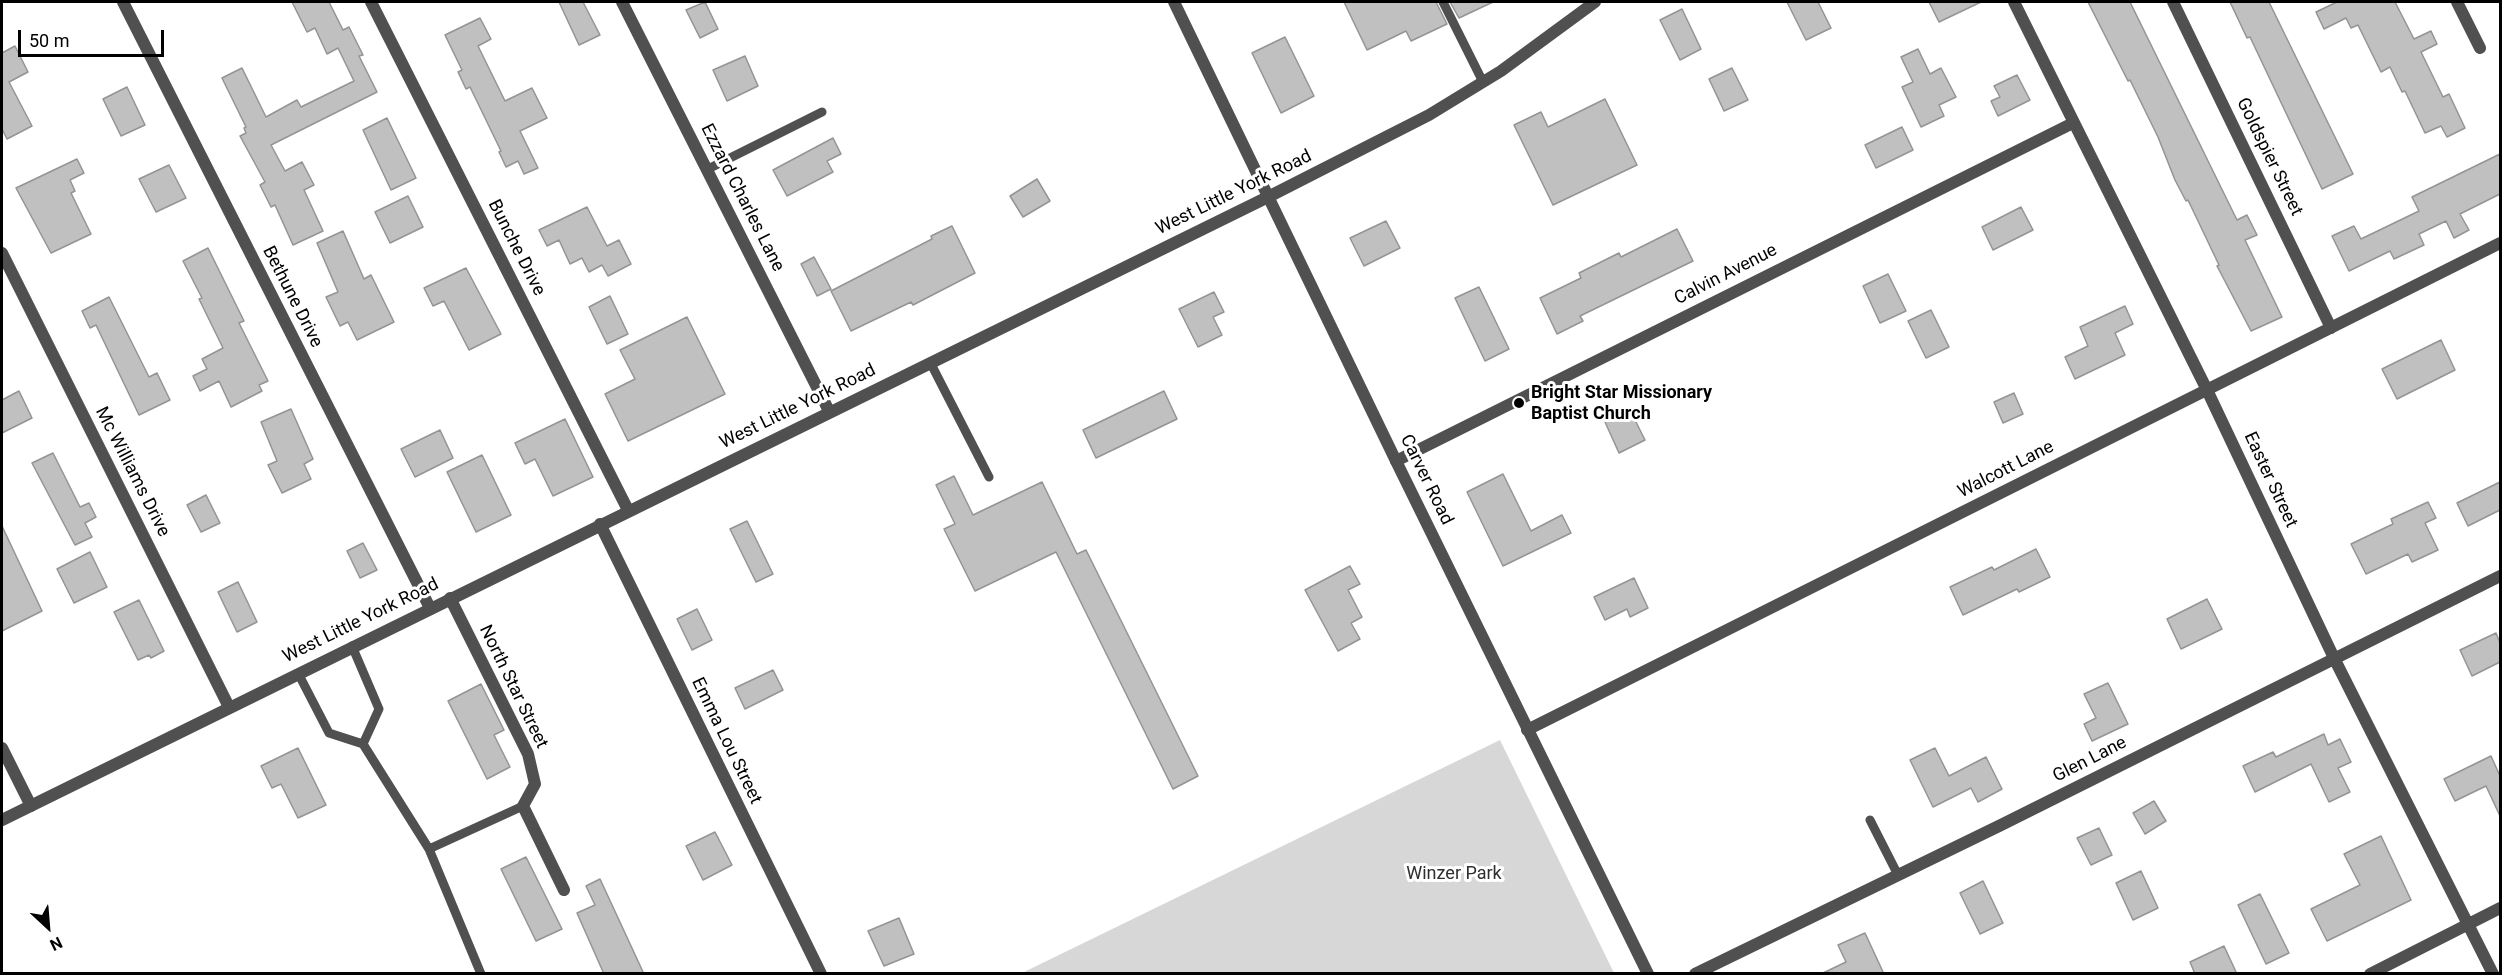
<!DOCTYPE html>
<html>
<head>
<meta charset="utf-8">
<style>
	body { margin:0 }
	#map { position:relative; width:2502px; height:975px; overflow:hidden; background:#fff; font-family:Roboto,sans-serif }
	canvas { display:block }
	.frame { position:absolute; inset:0; border:3px solid #000; pointer-events:none }
	.north { position:absolute; left:18px; top:897px; width:60px; height:60px; -webkit-text-stroke:4px #fff; paint-order:stroke; rotate:154deg; font-size:16px; font-weight:700; line-height:24px; text-align:center; color:#000 }
	.north::after { content:''; display:block; margin:auto; width:21px; height:27px; background:#000; clip-path:polygon(50% 0,100% 100%,50% 72%,0 100%) }
	.scale { position:absolute; left:18px; top:30px; width:146px; height:27px; box-sizing:border-box; border:3px solid #000; border-top:0; padding-left:8px; font-size:18px; line-height:21px; white-space:nowrap; color:#000; -webkit-text-stroke:4px #fff; paint-order:stroke }
</style>
</head>
<body>
<div id="map">
<canvas width="2502" height="975"></canvas>
<div class="frame"></div>
<div class="north">N</div>
<div class="scale">50 m</div>
</div>
<script>
const ctx = document.querySelector('canvas').getContext('2d');
ctx.lineJoin = 'round';
function fillPath(path, color) {
  ctx.fillStyle = color;
  ctx.fill(path, 'evenodd');
}
function poly(rows) {
  const path = new Path2D();
  for (const r of rows) {
    path.moveTo(r[0], r[1]);
    for (let i = 2; i < r.length; i += 2) path.lineTo(r[i], r[i + 1]);
  }
  return path;
}
function trace(path, color, width, dash) {
  ctx.strokeStyle = color;
  ctx.lineWidth = width;
  ctx.lineCap = dash ? 'butt' : 'round';
  ctx.setLineDash(dash || []);
  ctx.stroke(path);
}
function label(font, color, halo, rows, align = 'center') {
  ctx.font = font + ' Roboto,sans-serif';
  ctx.lineWidth = 6;
  ctx.setLineDash([]);
  ctx.textBaseline = 'middle';
  ctx.strokeStyle = halo;
  ctx.fillStyle = color;
  for (const [text, x, y, turn = 0] of rows) {
    ctx.save();
    ctx.translate(x, y);
    ctx.rotate((+turn || 0) * Math.PI / 180);
    ctx.textAlign = isNaN(turn) ? turn : align;
    if (halo) ctx.strokeText(text, 0, 0);
    ctx.fillText(text, 0, 0);
    ctx.restore();
  }
}
const green = poly([
	[1500,740,1614,973,1022,973]
]);
const building = poly([
	[292,2,329,2,343,30,349,27,363,55,359,56,377,92,271,145,285,171,302,162,314,185,304,190,323,231,293,245,275,205,271,207,260,185,265,182,240,136,246,133,244,128,246,127,222,78,242,68,266,117,297,100,301,107,354,81,338,48,327,54,315,28,307,32,292,2],
	[559,2,583,2,600,35,579,45,559,2],
	[705,2,718,29,700,38,686,10,705,2],
	[1344,2,1436,2,1447,24,1411,41,1406,31,1367,50,1344,2],
	[1450,2,1493,2,1459,18,1450,2],
	[1787,2,1818,2,1831,28,1806,40,1787,2],
	[1929,2,1981,2,1939,22,1929,2],
	[2088,2,2130,2,2237,220,2247,215,2257,235,2245,240,2282,317,2251,331,2217,266,2219,265,2188,200,2186,201,2175,180,2158,137,2130,80,2128,81,2088,2],
	[2230,2,2269,2,2353,174,2322,189,2250,37,2247,38,2230,2],
	[2337,2,2395,2,2414,39,2431,31,2437,44,2421,52,2443,97,2449,94,2465,128,2447,137,2441,126,2425,133,2405,91,2402,92,2390,67,2381,72,2358,25,2351,28,2346,18,2324,29,2316,12,2337,2],
	[1682,9,1701,49,1680,60,1660,20,1682,9],
	[480,18,491,39,478,46,505,101,532,88,547,118,520,131,538,168,524,174,518,161,506,167,499,152,501,151,470,87,466,89,458,72,462,70,445,35,480,18],
	[1285,37,1314,96,1281,113,1252,53,1285,37],
	[15,46,28,72,9,82,32,126,7,139,2,129,2,53,15,46],
	[1918,49,1930,74,1941,68,1956,97,1939,105,1944,116,1921,127,1902,87,1913,82,1901,57,1918,49],
	[745,56,758,86,727,101,713,70,745,56],
	[1732,68,1748,100,1724,111,1709,79,1732,68],
	[2017,75,2030,100,1998,116,1991,101,2000,97,1994,86,2017,75],
	[127,87,145,125,121,136,103,99,127,87],
	[1605,99,1637,165,1553,205,1514,125,1541,112,1548,127,1605,99],
	[387,118,416,178,391,190,363,130,387,118],
	[1902,127,1913,150,1876,168,1865,145,1902,127],
	[833,138,841,154,827,161,833,172,787,196,773,170,833,138],
	[2500,154,2500,194,2460,214,2469,230,2454,238,2446,221,2419,234,2424,245,2394,259,2390,251,2349,271,2332,236,2354,226,2361,239,2419,211,2412,197,2500,154],
	[77,159,84,173,70,180,75,191,71,193,91,234,51,253,16,188,77,159],
	[169,165,186,198,156,212,139,179,169,165],
	[1037,179,1050,201,1023,217,1010,196,1037,179],
	[408,196,423,227,390,243,375,212,408,196],
	[587,207,607,246,619,240,631,264,608,276,602,265,589,272,582,258,570,264,559,240,547,246,539,230,587,207],
	[2021,207,2033,230,1993,250,1982,227,2021,207],
	[1386,221,1400,248,1364,266,1350,238,1386,221],
	[952,226,975,273,913,305,911,302,851,331,831,291,932,239,931,236,952,226],
	[1677,229,1693,261,1580,316,1583,321,1557,334,1540,298,1581,278,1579,273,1619,253,1621,257,1677,229],
	[343,231,364,279,371,275,394,322,357,340,348,322,340,326,326,297,338,292,317,243,343,231],
	[208,248,244,321,239,323,268,381,259,385,262,391,231,407,219,381,200,391,193,376,207,369,202,359,223,348,199,299,202,298,183,261,208,248],
	[814,257,831,289,817,296,801,264,814,257],
	[466,268,501,334,469,350,444,301,433,306,424,288,466,268],
	[1888,274,1906,311,1880,323,1863,286,1888,274],
	[1479,287,1509,349,1485,361,1455,298,1479,287],
	[1214,292,1224,312,1213,317,1222,335,1198,347,1179,309,1214,292],
	[610,296,628,334,607,344,589,307,610,296],
	[109,297,149,377,157,373,170,400,139,415,96,325,90,328,82,311,109,297],
	[2125,306,2133,324,2115,333,2125,355,2075,379,2065,357,2088,346,2080,327,2125,306],
	[1931,310,1949,347,1926,358,1908,321,1931,310],
	[687,317,725,394,628,441,605,394,635,379,620,350,687,317],
	[2441,340,2455,370,2397,399,2382,369,2441,340],
	[19,391,32,418,2,433,2,400,19,391],
	[1164,391,1177,419,1096,458,1083,430,1164,391],
	[2014,393,2023,414,2003,423,1994,402,2014,393],
	[291,409,313,459,304,464,311,479,282,493,268,465,277,461,261,422,291,409],
	[1630,410,1645,440,1619,453,1605,422,1630,410],
	[565,419,593,477,553,496,535,459,525,464,515,443,565,419],
	[440,430,453,458,415,477,401,449,440,430],
	[53,453,80,507,89,503,96,517,85,523,92,537,75,545,32,463,53,453],
	[482,455,511,515,476,532,447,472,482,455],
	[1503,474,1531,531,1562,515,1571,533,1503,566,1467,492,1503,474],
	[954,476,973,515,1042,482,1077,554,1086,550,1198,776,1173,789,1056,552,975,591,944,529,955,524,936,485,954,476],
	[2500,482,2500,510,2468,526,2457,503,2500,482],
	[206,495,220,523,201,532,187,505,206,495],
	[2428,502,2436,518,2425,523,2438,550,2412,562,2408,554,2366,574,2351,544,2393,524,2391,519,2428,502],
	[747,521,773,574,756,582,730,529,747,521],
	[2,526,42,611,2,631,2,526],
	[363,543,377,570,360,578,347,551,363,543],
	[2036,549,2050,577,2019,592,2017,589,1963,615,1950,587,1992,567,1994,570,2036,549],
	[90,552,107,587,74,603,57,569,90,552],
	[1350,566,1360,584,1348,590,1362,617,1351,623,1360,639,1338,651,1305,590,1350,566],
	[1634,578,1648,608,1630,617,1627,609,1605,620,1594,597,1634,578],
	[238,582,257,622,237,632,218,592,238,582],
	[2207,599,2222,629,2181,649,2167,619,2207,599],
	[139,600,164,651,151,658,149,655,138,660,114,612,139,600],
	[697,609,712,640,692,650,677,619,697,609],
	[2496,633,2500,643,2500,662,2472,676,2460,650,2496,633],
	[773,670,783,690,745,709,735,688,773,670],
	[2108,683,2128,724,2092,741,2084,724,2096,718,2084,694,2108,683],
	[481,684,504,730,494,735,510,767,487,779,448,701,481,684],
	[2324,734,2328,745,2340,739,2351,762,2338,768,2350,792,2329,802,2311,764,2255,792,2243,766,2273,752,2276,757,2324,734],
	[298,748,326,805,298,818,281,784,272,788,261,766,298,748],
	[1935,748,1949,776,1986,757,2002,789,1978,802,1971,788,1933,807,1910,760,1935,748],
	[2491,756,2500,776,2500,816,2486,786,2455,801,2444,779,2491,756],
	[2154,801,2166,821,2145,834,2133,813,2154,801],
	[2099,828,2112,855,2091,865,2077,838,2099,828],
	[715,832,732,865,703,880,686,846,715,832],
	[2381,836,2411,900,2327,941,2311,909,2360,885,2344,854,2381,836],
	[526,857,562,929,536,941,501,869,526,857],
	[2141,871,2158,908,2133,920,2116,883,2141,871],
	[600,879,644,974,604,974,577,913,595,905,586,886,600,879],
	[1983,881,2003,923,1980,934,1960,893,1983,881],
	[2260,894,2289,953,2266,964,2238,905,2260,894],
	[899,918,914,954,884,966,868,931,899,918],
	[1865,933,1884,974,1821,974,1846,962,1838,945,1865,933],
	[2224,946,2237,974,2195,974,2190,962,2224,946]
]);
const service = poly([
	[1443,2,1483,82],
	[708,169,822,112],
	[930,362,989,477],
	[352,646,379,709,363,744],
	[298,673,329,733,363,744,429,849,481,974],
	[1870,820,1898,875],
	[429,849,523,806]
]);
const minor = poly([
	[123,2,430,608],
	[371,2,628,510],
	[622,2,829,411],
	[2014,2,2207,390,2334,658,2493,974],
	[2173,2,2331,328],
	[2457,2,2480,48],
	[2,253,229,707],
	[1396,461,2073,123],
	[600,524,821,974],
	[450,598,528,754,535,784,523,806,564,890],
	[1527,730,2500,243],
	[2,748,31,806],
	[1695,974,2001,825,2500,576],
	[2370,974,2500,908]
]);
const tertiary = poly([
	[1174,2,1396,461,1648,974],
	[2,820,1270,196,1429,115,1501,71,1595,2]
]);
const markers = [
	[1519,403,6,"#000"]
];
const streetNames = [
	["Goldspier Street",2269,157,64],
	["West Little York Road",1234,193,-26],
	["Ezzard Charles Lane",742,198,63],
	["Bunche Drive",516,248,63],
	["Calvin Avenue",1726,275,-27],
	["Bethune Drive",292,297,63],
	["West Little York Road",798,407,-26],
	["Walcott Lane",2006,470,-27],
	["Mc Williams Drive",132,472,63],
	["Carver Road",1426,480,64],
	["Easter Street",2270,480,65],
	["West Little York Road",361,621,-26],
	["North Star Street",513,687,64],
	["Emma Lou Street",726,741,64],
	["Glen Lane",2090,760,-27]
];
const poiNames = [
	["Bright Star Missionary",1531,393],
	["Baptist Church",1531,414]
];
const parkNames = [
	["Winzer Park",1454,874]
];
fillPath(green, '#d7d7d7');
fillPath(building, '#c0c0c0');
trace(building, '#949494', 1.5);
trace(service, '#505050', 9);
trace(minor, '#505050', 12);
trace(tertiary, '#505050', 12);
for (const [x, y, r, color] of markers) {
  const dot = new Path2D();
  dot.arc(x, y, r, 0, 2 * Math.PI);
  ctx.fillStyle = color;
  ctx.fill(dot);
  trace(dot, '#fff', 2);
}
label('18px', '#000', '#fff', streetNames);
label('bold 18px', '#000', '#fff', poiNames, 'left');
label('18px', '#2e2e2e', '#fff', parkNames);
</script>
</body>
</html>
